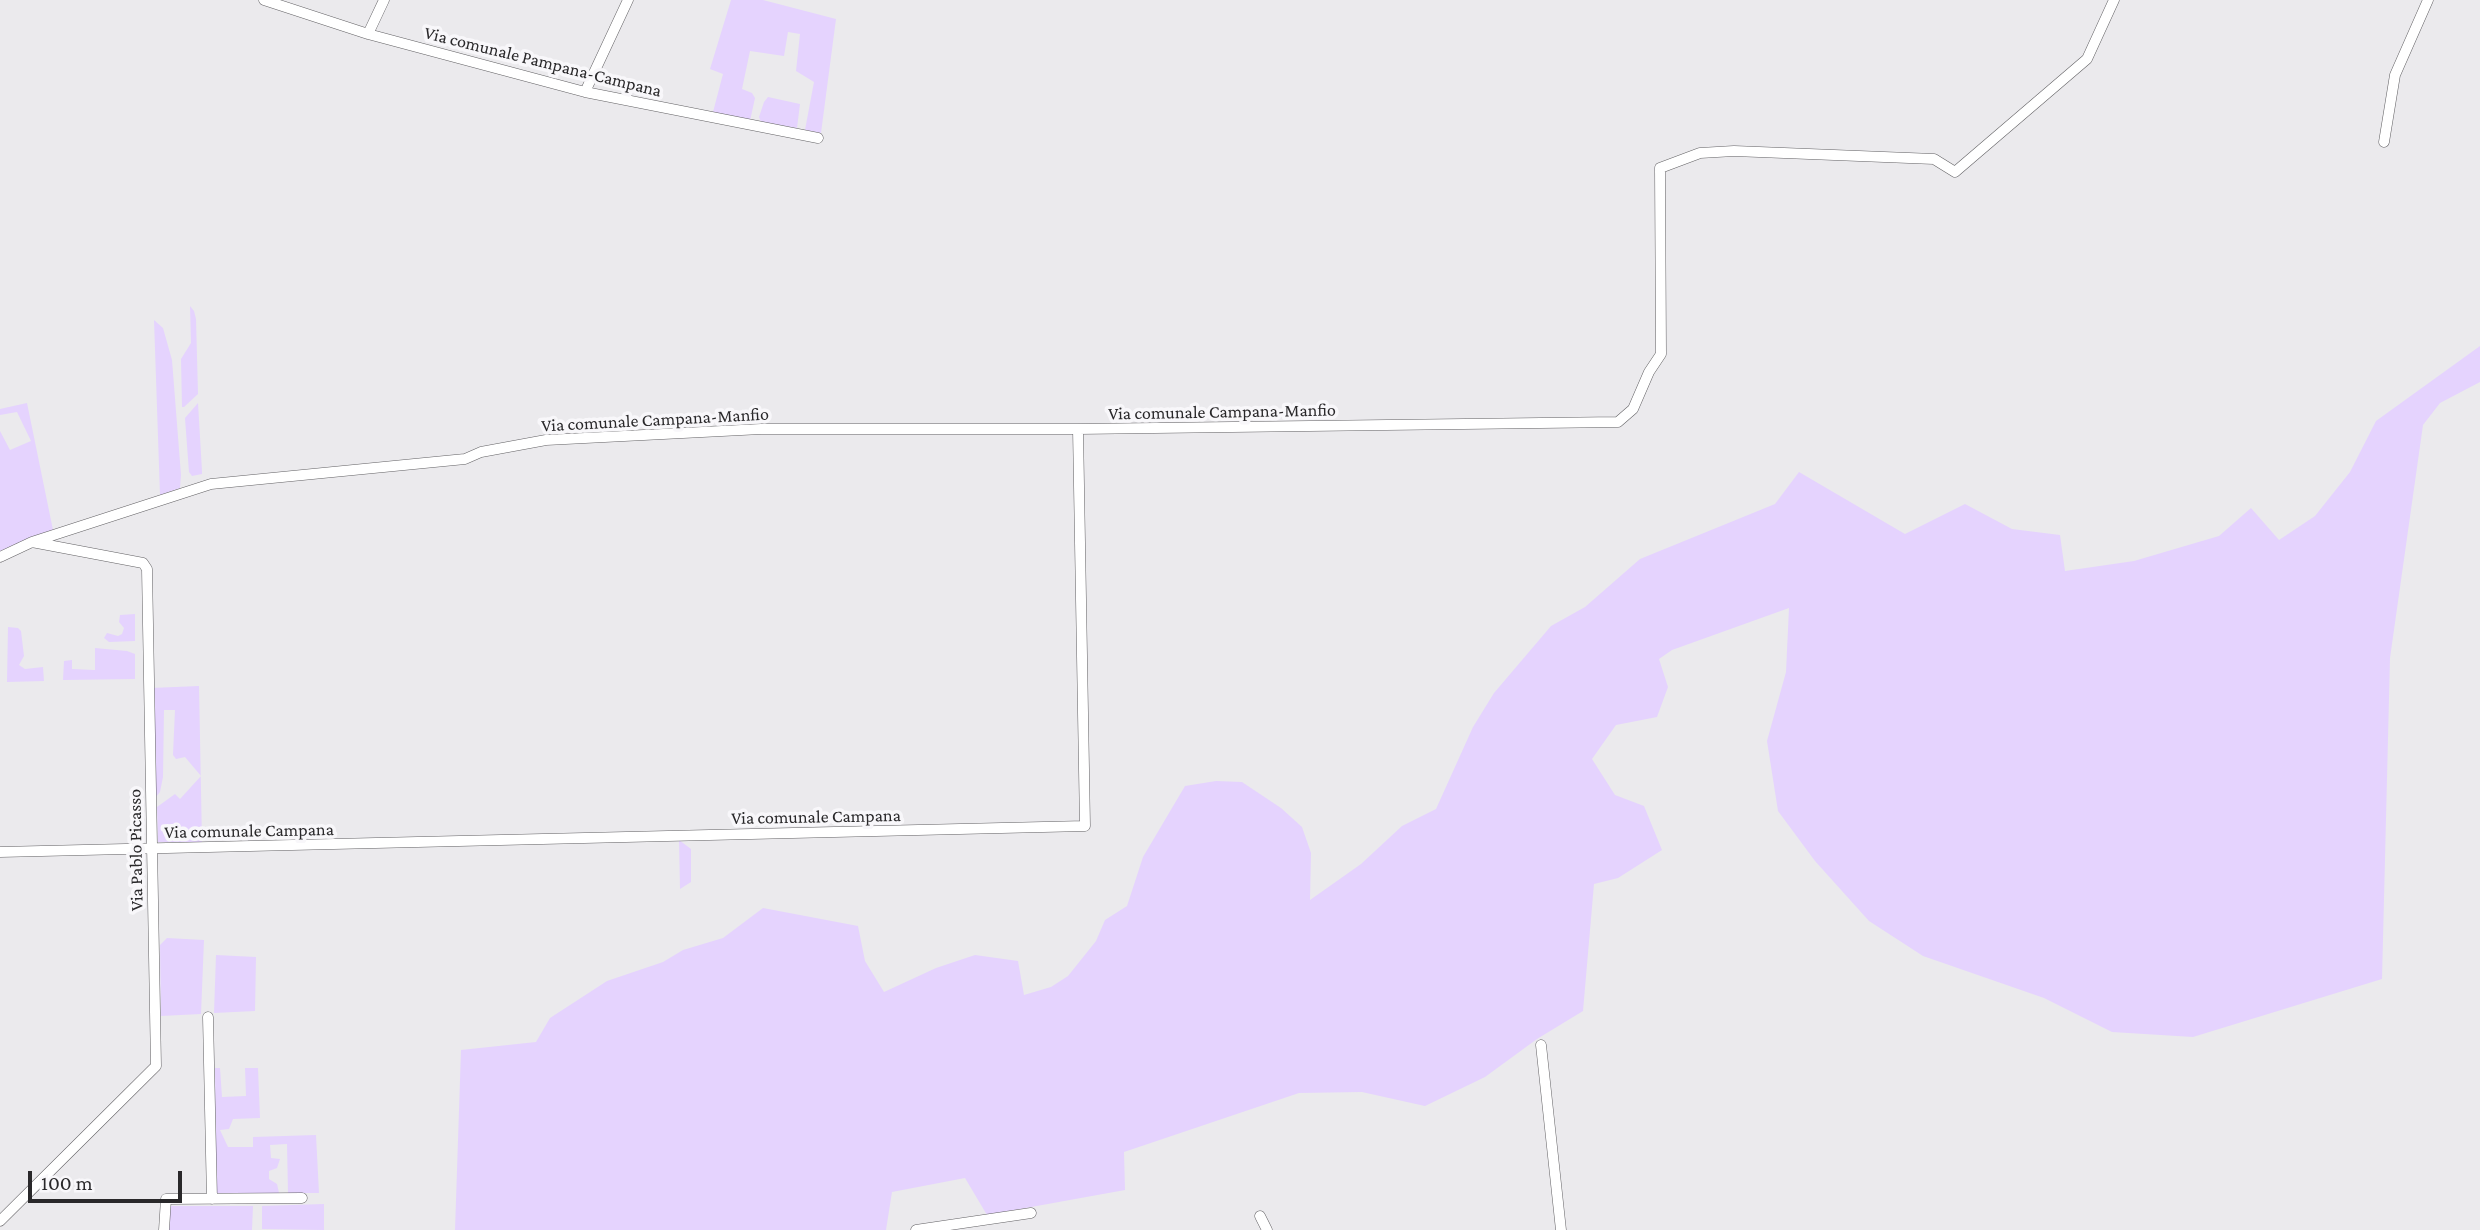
<!DOCTYPE html>
<html>
<head>
<meta charset="utf-8">
<style>
	body { margin:0 }
	#map { position:relative; width:2480px; height:1230px; overflow:hidden; background:#ebeaed; font-family:"Crimson Pro",serif }
	canvas { display:block }
	.scale { position:absolute; left:28px; top:1171px; width:154px; height:32px; box-sizing:border-box; border:4px solid #29282a; border-top:0; padding-left:9px; font-size:21px; line-height:24px; white-space:nowrap; color:#29282a; -webkit-text-stroke:5px #f8f7fa; paint-order:stroke }
</style>
</head>
<body>
<div id="map">
<canvas width="2480" height="1230"></canvas>
<div class="scale">100 m</div>
</div>
<script>
const ctx = document.querySelector('canvas').getContext('2d');
ctx.lineJoin = 'round';
function fillPath(path, color) {
  ctx.fillStyle = color;
  ctx.fill(path, 'evenodd');
}
function poly(rows) {
  const path = new Path2D();
  for (const r of rows) {
    path.moveTo(r[0], r[1]);
    for (let i = 2; i < r.length; i += 2) path.lineTo(r[i], r[i + 1]);
  }
  return path;
}
function trace(path, color, width, dash) {
  ctx.strokeStyle = color;
  ctx.lineWidth = width;
  ctx.lineCap = dash ? 'butt' : 'round';
  ctx.setLineDash(dash || []);
  ctx.stroke(path);
}
function label(font, color, halo, rows, align = 'center') {
  ctx.font = font + ' "Crimson Pro",serif';
  ctx.lineWidth = 7;
  ctx.setLineDash([]);
  ctx.textBaseline = 'middle';
  ctx.strokeStyle = halo;
  ctx.fillStyle = color;
  for (const [text, x, y, turn = 0] of rows) {
    ctx.save();
    ctx.translate(x, y);
    ctx.rotate((+turn || 0) * Math.PI / 180);
    ctx.textAlign = isNaN(turn) ? turn : align;
    if (halo) ctx.strokeText(text, 0, 0);
    ctx.fillText(text, 0, 0);
    ctx.restore();
  }
}
const green = poly([
	[731,0,763,0,836,19,821,133,805,130,814,82,796,71,800,34,788,32,784,56,750,51,742,89,752,93,755,98,750,121,713,112,723,74,710,69],
	[768,97,800,104,797,128,761,122,759,117,764,102],
	[190,306,194,311,196,319,198,394,184,407,182,407,181,359,191,343],
	[154,320,163,328,172,360,181,475,180,488,160,495],
	[2480,346,2480,382,2440,403,2423,425,2390,658,2382,979,2193,1037,2112,1032,2044,998,1923,956,1869,921,1815,861,1778,811,1767,741,1786,672,1789,608,1672,650,1659,659,1668,687,1657,717,1616,725,1592,759,1615,795,1644,806,1662,850,1618,878,1594,884,1583,1011,1537,1039,1485,1077,1425,1106,1362,1092,1299,1093,1124,1152,1125,1190,987,1215,965,1178,892,1192,886,1230,455,1230,461,1050,536,1042,550,1018,607,981,663,962,683,950,723,938,763,908,858,926,865,961,884,992,936,968,975,955,1018,961,1024,995,1051,987,1068,976,1096,941,1105,920,1127,906,1143,857,1185,786,1216,781,1242,782,1281,808,1302,827,1311,853,1310,900,1361,864,1402,826,1436,809,1473,727,1494,693,1551,626,1585,607,1640,559,1775,504,1799,472,1905,534,1965,504,2012,529,2060,535,2065,571,2134,561,2219,536,2251,508,2279,540,2315,516,2350,472,2376,421],
	[27,403,53,530,0,551,0,431,10,450,31,441,17,412,0,415,0,409],
	[198,403,202,471,202,474,192,476,189,472,185,418],
	[135,614,135,641,109,642,104,638,107,633,118,636,122,634,124,628,119,622,120,615],
	[8,627,18,628,21,631,24,656,19,665,25,669,43,667,44,681,7,682],
	[95,648,127,651,135,654,135,679,63,680,64,661,72,660,72,669,95,670],
	[199,686,202,842,158,842,157,807,175,794,180,799,201,776,185,757,176,759,173,755,175,710,164,710,163,777,160,792,155,798,151,688],
	[679,840,691,849,691,882,680,889],
	[167,938,204,940,201,1014,161,1016,160,945],
	[216,955,256,957,255,1011,214,1013],
	[215,1068,220,1068,222,1097,246,1096,245,1068,258,1068,260,1118,233,1119,229,1129,220,1130,228,1147,253,1147,253,1137,316,1135,319,1193,288,1193,287,1144,270,1145,271,1158,280,1159,277,1168,269,1171,269,1179,277,1184,279,1193,216,1194],
	[324,1204,324,1230,262,1229,262,1206],
	[170,1206,253,1206,252,1230,169,1230]
]);
const street = poly([
	[264,0,368,34,585,92,818,138],
	[368,34,384,0],
	[585,92,628,0],
	[2384,142,2395,75,2428,0],
	[32,542,211,484,465,459,481,452,546,440,761,429,1078,429,1618,422,1633,409,1649,372,1661,354,1660,168,1700,153,1734,151,1934,159,1955,172,2087,59,2114,0],
	[0,557,32,542,143,563,147,569,156,1066,0,1221],
	[0,852,1085,826,1078,429],
	[208,1017,212,1199],
	[1541,1045,1561,1230],
	[1260,1216,1267,1230],
	[164,1230,166,1199,302,1198],
	[916,1230,1031,1213]
]);
const streetNames = [
	["Via comunale Pampana-Campana",543,62,14],
	["Via comunale Campana-Manfio",1222,412,-1],
	["Via comunale Campana-Manfio",655,420,-3],
	["Via comunale Campana",816,817,-1],
	["Via comunale Campana",249,831,-1],
	["Via Pablo Picasso",136,850,-91]
];
fillPath(green, '#e5d3fe');
trace(street, '#626164', 11);
trace(street, '#fff', 10);
label('18px', '#29282a', '#f8f7fa', streetNames);
</script>
</body>
</html>
